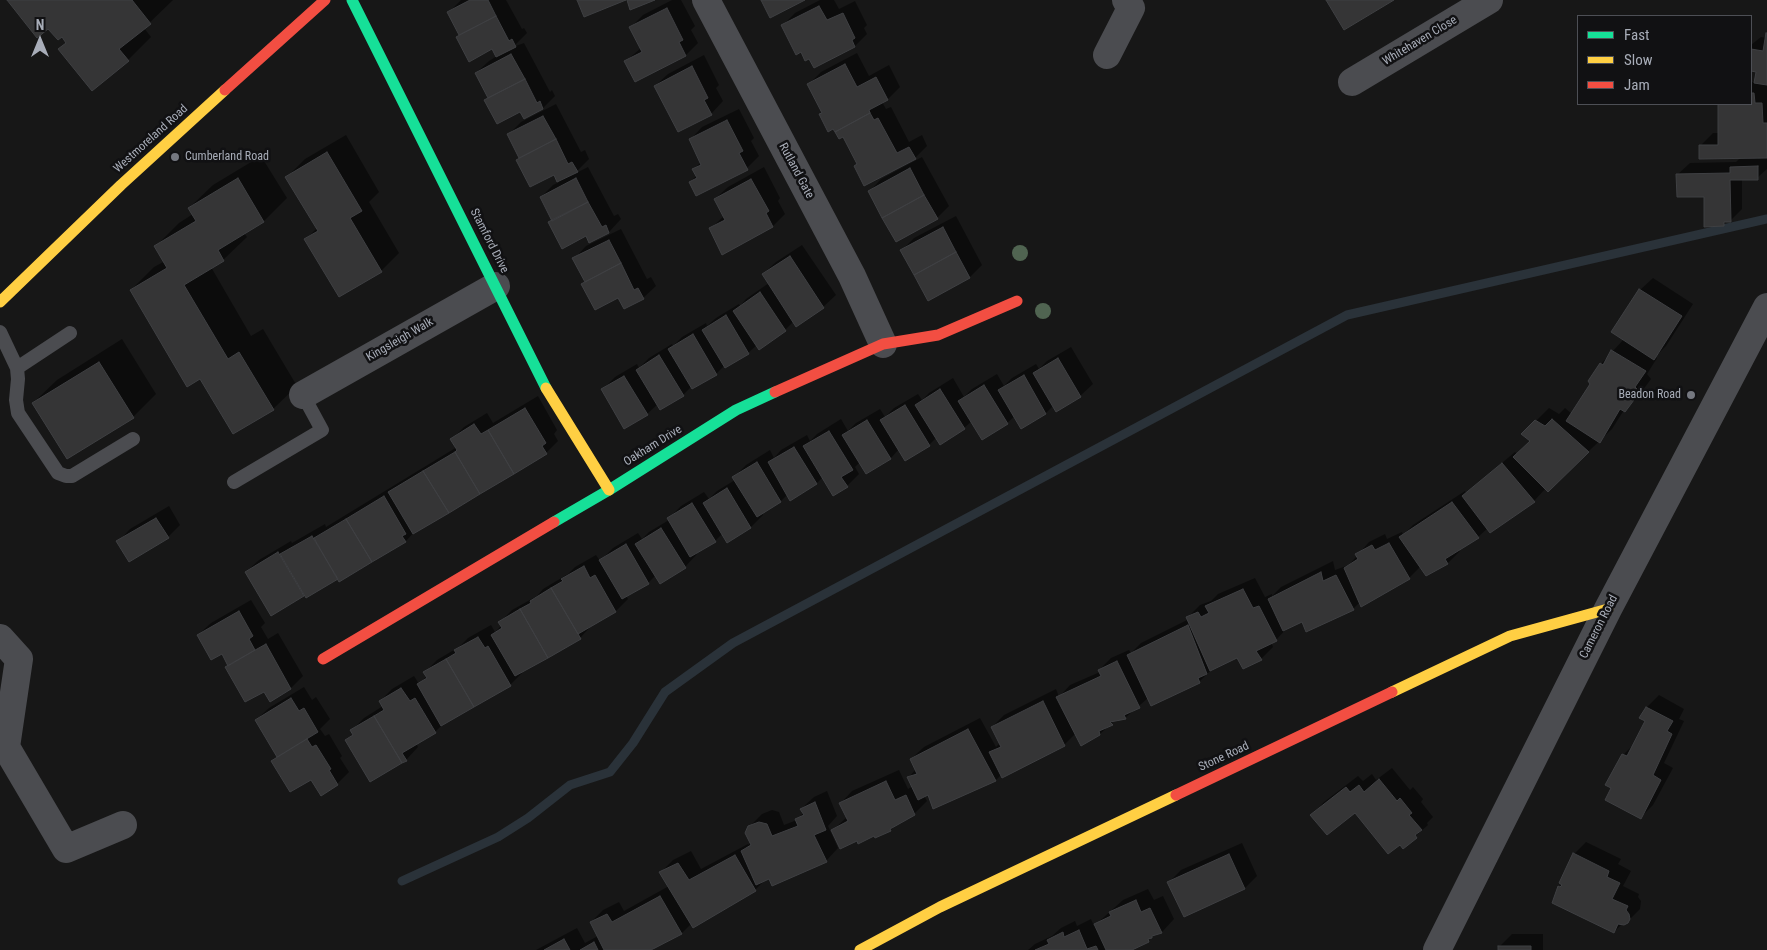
<!DOCTYPE html>
<html>
<head>
<meta charset="utf-8">
<style>
	body { margin:0 }
	#map { position:relative; width:1767px; height:950px; overflow:hidden; background:#171717; font-family:"Roboto Condensed",sans-serif }
	canvas { display:block }
	.legend { position:absolute; left:1577px; top:15px; width:175px; height:90px; box-sizing:border-box; background:#111113; border:1px solid #4d4f55; margin:0; padding:6px 9px; list-style:none; font-size:15px; color:#a8adb8 }
	.legend li { display:flex; align-items:center; gap:10px; height:25px }
	.legend b { width:25px; border:1px solid #4d4f55 }
	.north { position:absolute; left:15px; top:15px; width:50px; height:50px; -webkit-text-stroke:4px #111113; paint-order:stroke; rotate:0deg; font-size:14px; font-weight:700; line-height:20px; text-align:center; color:#a8adb8 }
	.north::after { content:''; display:block; margin:auto; width:18px; height:22px; background:#a8adb8; clip-path:polygon(50% 0,100% 100%,50% 72%,0 100%) }
</style>
</head>
<body>
<div id="map">
<canvas width="1767" height="950"></canvas>
<ul class="legend">
<li><b style="height:6px;background:#16e098"></b>Fast</li>
<li><b style="height:6px;background:#ffcf43"></b>Slow</li>
<li><b style="height:6px;background:#f24e42"></b>Jam</li>
</ul>
<div class="north">N</div>
</div>
<script>
const ctx = document.querySelector('canvas').getContext('2d');
ctx.lineJoin = 'round';
function fillPath(path, color) {
  ctx.fillStyle = color;
  ctx.fill(path, 'evenodd');
}
function poly(rows) {
  const path = new Path2D();
  for (const r of rows) {
    path.moveTo(r[0], r[1]);
    for (let i = 2; i < r.length; i += 2) path.lineTo(r[i], r[i + 1]);
  }
  return path;
}
function trace(path, color, width, dash) {
  ctx.strokeStyle = color;
  ctx.lineWidth = width;
  ctx.lineCap = dash ? 'butt' : 'round';
  ctx.setLineDash(dash || []);
  ctx.stroke(path);
}
function label(font, color, halo, rows, align = 'center') {
  ctx.font = font + ' "Roboto Condensed",sans-serif';
  ctx.lineWidth = 5;
  ctx.setLineDash([]);
  ctx.textBaseline = 'middle';
  ctx.strokeStyle = halo;
  ctx.fillStyle = color;
  for (const [text, x, y, turn = 0] of rows) {
    ctx.save();
    ctx.translate(x, y);
    ctx.rotate((+turn || 0) * Math.PI / 180);
    ctx.textAlign = isNaN(turn) ? turn : align;
    if (halo) ctx.strokeText(text, 0, 0);
    ctx.fillText(text, 0, 0);
    ctx.restore();
  }
}
const shadow = poly([
	[9,0,173,0,144,28,151,37,128,60,67,42,62,35],
	[461,0,506,0,522,29,524,28,527,33,513,47,524,43,550,92,552,90,555,96,543,108,524,117,520,110,489,97,476,73,489,61,497,56,492,48,457,38,460,34,449,12],
	[672,0,681,0,695,26,691,30,698,43,686,55,636,80,626,61,641,48,631,27,643,15],
	[820,0,834,0,839,9,855,1,867,25,864,28,867,34,855,46,814,66,810,58,802,51,783,25,795,13],
	[1767,36,1767,169,1757,178,1742,179,1742,209,1730,221,1727,221,1723,225,1705,195,1677,175,1690,163,1736,162,1741,157,1701,145,1713,133,1719,133,1719,104,1751,104,1751,82,1755,82,1757,71,1751,70,1751,45,1761,37,1767,38],
	[857,53,869,76,889,65,900,87,888,99,882,102,886,109,891,107,909,142,922,135,927,146,915,158,858,163,843,135,820,114,823,112,808,85,821,72],
	[704,55,719,85,716,88,723,101,711,114,655,86,668,74],
	[556,104,581,152,585,150,589,159,574,174,588,167,614,216,618,214,621,219,609,232,590,241,586,234,553,220,541,197,553,185,559,182,554,174,517,160,520,157,509,134,521,122],
	[739,109,754,138,751,141,759,156,747,168,690,182,697,175,694,169,701,162,690,140,702,127],
	[346,135,379,192,369,202,399,253,381,271,339,295,306,239,317,228,287,177,305,159],
	[261,156,287,198,264,221,244,233,247,237,223,260,211,267,251,336,263,329,297,386,273,409,200,377,131,290,154,267,165,261,156,246,179,223,193,214,189,208,213,185],
	[922,157,949,206,937,218,869,192,881,179],
	[764,167,780,198,778,201,785,214,773,226,710,229,724,216,715,199,728,187],
	[956,216,982,265,970,277,928,299,902,250,914,238],
	[621,229,647,279,651,277,656,286,643,298,582,284,586,281,574,259,586,246],
	[802,245,836,295,823,307,794,321,785,330,757,345,748,353,725,365,716,374,692,386,683,395,658,404,647,414,603,389,615,377,637,364,639,368,649,358,672,344,673,346,682,337,706,323,707,326,716,318,739,304,740,306,746,299,769,283,763,274,776,262],
	[1653,278,1693,304,1666,346,1655,357,1657,358,1647,374,1651,379,1637,398,1625,410,1624,410,1612,429,1548,490,1546,488,1534,501,1490,531,1488,528,1478,537,1459,549,1460,551,1448,563,1427,575,1421,566,1409,578,1360,602,1353,609,1302,620,1288,627,1276,640,1271,642,1273,647,1261,659,1238,656,1211,670,1199,682,1148,698,1125,718,1116,719,1100,734,1076,733,1064,745,1002,774,996,780,928,793,924,796,927,801,914,814,896,824,891,830,876,836,875,834,857,840,833,830,847,817,840,804,852,791,899,770,908,789,913,786,909,777,916,769,911,759,924,747,980,718,996,747,1000,743,992,727,1004,715,1056,689,1059,697,1070,685,1100,672,1099,670,1111,658,1129,650,1131,653,1141,643,1189,619,1188,617,1200,605,1211,601,1218,594,1255,578,1265,597,1272,594,1272,596,1281,587,1333,561,1335,570,1349,565,1369,542,1385,534,1387,539,1402,532,1403,535,1413,525,1465,491,1466,493,1515,452,1517,454,1531,441,1523,434,1549,408,1559,414,1565,408,1572,414,1592,384,1601,364,1624,339,1613,332,1640,290],
	[122,339,156,394,133,417,33,403,57,380],
	[1071,347,1093,384,1080,396,1054,405,1046,413,1021,427,1015,416,1007,423,972,421,964,428,937,437,929,445,899,449,891,458,866,473,860,462,855,467,859,474,847,486,823,477,816,484,788,494,781,501,762,513,763,515,751,527,728,541,723,533,715,541,696,553,697,554,685,567,656,575,648,583,626,596,628,599,616,611,592,625,580,638,521,672,522,673,510,685,445,722,435,732,416,743,418,747,406,760,371,781,346,740,354,733,352,730,364,718,383,706,380,701,392,689,414,676,419,684,427,676,425,672,437,660,459,647,468,638,491,625,495,632,502,625,500,622,512,610,537,596,543,589,568,574,575,567,596,555,600,561,613,548,638,533,642,539,649,532,669,520,669,518,681,506,704,492,709,499,717,491,735,480,734,477,746,465,770,450,774,458,781,450,807,435,810,441,817,434,841,419,848,431,856,423,880,409,885,417,894,408,918,394,922,400,929,393,953,378,964,397,972,389,997,374,1004,386,1012,378,1036,364,1039,369,1047,361],
	[538,396,557,430,554,434,558,441,546,453,415,531,406,541,340,580,338,577,271,614,246,572,259,560,291,541,292,543,325,524,326,527,457,447,452,439,464,427,487,413,493,423],
	[169,506,180,525,168,537,118,542,130,529],
	[251,600,265,623,261,627,268,639,278,633,303,676,291,688,270,700,265,690,229,665,222,652,198,635,211,623],
	[304,687,312,700,316,697,330,719,320,729,325,736,329,734,342,756,340,758,349,772,337,784,311,778,273,761,278,756,256,720,269,708],
	[1659,695,1684,709,1679,719,1684,721,1664,763,1673,768,1653,805,1641,817,1613,788,1623,755,1636,742,1647,721,1647,707],
	[1392,768,1410,790,1413,787,1423,799,1421,802,1433,817,1427,823,1428,825,1403,847,1400,843,1355,811,1312,815,1324,802,1358,776,1363,781,1372,774,1376,780],
	[827,791,837,816,828,826,838,848,826,861,766,879,755,890,692,923,682,933,656,946,653,950,536,950,577,928,585,943,598,936,591,922,603,910,619,902,624,911,669,886,661,872,673,860,691,851,701,869,748,844,748,845,751,842,749,827,762,814,772,810,779,812,784,825,797,820,804,812,801,809,814,797],
	[1586,842,1621,859,1618,864,1631,871,1623,886,1639,894,1638,897,1641,901,1640,909,1627,922,1622,924,1614,932,1559,887,1562,884,1574,854],
	[1242,843,1257,876,1245,888,1185,915,1169,882,1181,870],
	[1148,889,1154,900,1163,896,1174,919,1162,932,1156,933,1148,941,1129,950,1028,950,1035,944,1052,936,1061,928,1075,921,1077,926,1091,919,1094,926,1123,900],
	[1512,934,1543,934,1543,950,1499,950,1499,947]
]);
const stream = poly([
	[402,881,498,837,528,818,570,785,610,772,633,743,665,692,733,643,1347,315,1767,219]
]);
const building = poly([
	[7,0,132,0,151,24,119,49,129,61,92,91,58,49,66,43,62,37,58,40,48,29,37,38,7,0],
	[470,0,488,0,496,16,459,35,447,12,470,0],
	[577,0,626,0,584,17,577,0],
	[627,0,655,0,630,10,627,0],
	[761,0,805,0,770,18,761,0],
	[1326,0,1394,0,1344,30,1326,0],
	[819,6,827,20,843,13,855,38,852,40,855,47,814,68,809,59,805,61,801,52,796,55,781,25,819,6],
	[667,8,683,40,679,42,686,56,635,82,624,61,642,52,629,27,667,8],
	[496,16,509,41,512,39,516,47,496,57,492,49,469,62,456,37,496,16],
	[1766,33,1767,33,1767,85,1754,83,1756,72,1751,71,1751,49,1763,51,1766,33],
	[511,54,525,79,488,98,475,73,511,54],
	[845,64,857,87,876,77,888,100,869,110,870,113,835,132,833,129,828,132,819,114,822,113,807,84,845,64],
	[692,66,708,98,704,100,712,115,678,132,654,86,692,66],
	[525,79,537,103,540,101,543,109,524,119,520,112,497,124,484,100,525,79],
	[1751,93,1754,93,1755,103,1762,103,1763,123,1767,123,1767,158,1699,159,1699,145,1718,145,1718,104,1714,104,1751,104,1751,93],
	[870,113,874,120,878,118,897,153,909,147,916,159,864,186,854,166,857,164,843,137,839,139,835,132,870,113],
	[543,116,556,139,519,158,507,134,543,116],
	[727,120,743,151,739,153,748,170,696,196,689,182,697,178,692,169,701,165,689,139,727,120],
	[556,139,568,164,572,162,578,172,557,182,554,175,530,187,516,160,556,139],
	[327,152,362,211,350,218,382,272,339,297,304,239,318,231,285,177,327,152],
	[1758,166,1758,180,1730,180,1731,222,1724,222,1724,226,1704,227,1704,197,1677,197,1676,174,1730,173,1730,167,1758,166],
	[910,168,924,195,882,218,868,191,910,168],
	[238,178,264,222,218,250,224,261,184,285,228,359,239,352,274,410,233,434,200,379,187,387,130,290,167,268,154,246,196,221,188,208,238,178],
	[576,178,588,202,552,221,540,197,576,178],
	[751,179,769,211,766,213,773,227,722,255,709,228,725,220,714,199,751,179],
	[924,195,938,219,896,242,882,218,924,195],
	[588,202,602,227,606,225,609,233,589,243,586,236,562,249,548,222,588,202],
	[943,227,956,252,914,275,900,250,943,227],
	[609,240,621,263,585,282,572,258,609,240],
	[956,252,970,278,928,301,914,275,956,252],
	[790,256,824,308,796,327,762,274,790,256],
	[621,263,634,290,638,288,644,299,624,309,618,298,595,310,581,284,621,263],
	[1639,289,1682,316,1654,360,1611,332,1639,289],
	[760,292,786,331,759,350,733,311,760,292],
	[726,315,749,354,725,368,702,330,726,315],
	[693,334,717,375,692,389,668,349,693,334],
	[1611,350,1646,371,1635,387,1640,392,1625,412,1620,409,1600,443,1566,421,1590,384,1588,381,1600,363,1603,365,1611,350],
	[659,355,684,396,660,410,636,370,659,355],
	[1058,358,1081,397,1056,412,1033,373,1058,358],
	[99,362,134,418,67,459,32,403,99,362],
	[1024,375,1046,414,1021,429,998,390,1024,375],
	[624,376,648,415,624,429,601,389,624,376],
	[984,385,1008,424,982,440,958,401,984,385],
	[940,389,965,429,940,445,915,405,940,389],
	[905,405,930,446,905,461,880,420,905,405],
	[525,408,546,443,542,446,547,454,514,474,488,430,525,408],
	[1552,419,1589,452,1548,492,1513,457,1530,441,1521,434,1535,420,1545,426,1552,419],
	[867,420,891,459,866,474,842,435,867,420],
	[474,424,481,434,488,430,514,474,480,494,455,452,457,450,450,439,474,424],
	[829,431,853,470,841,477,848,487,833,496,803,446,829,431],
	[794,447,817,484,790,501,768,462,794,447],
	[455,452,480,494,449,513,423,471,455,452],
	[757,462,781,502,757,517,732,477,757,462],
	[1502,463,1535,502,1490,533,1462,496,1502,463],
	[423,471,449,513,413,534,388,492,423,471],
	[727,488,751,528,727,543,703,503,727,488],
	[384,496,406,534,402,536,406,542,372,562,346,519,384,496],
	[1452,502,1479,538,1445,559,1448,564,1426,576,1399,537,1452,502],
	[692,503,716,542,690,557,667,518,692,503],
	[156,518,169,538,129,562,116,541,156,518],
	[346,519,372,562,339,582,314,538,346,519],
	[661,528,686,568,660,584,635,544,661,528],
	[312,536,338,579,306,598,280,554,312,536],
	[1389,543,1410,579,1361,607,1344,568,1358,559,1355,554,1372,545,1375,550,1389,543],
	[626,544,649,584,622,599,599,560,626,544],
	[278,552,304,596,271,616,245,572,278,552],
	[584,566,590,578,595,575,616,612,578,634,551,588,563,581,561,579,584,566],
	[1321,572,1323,581,1336,575,1354,610,1306,632,1302,622,1283,631,1268,599,1321,572],
	[551,588,581,639,548,658,520,609,531,603,530,601,551,588],
	[1243,589,1253,608,1259,606,1277,641,1256,651,1262,660,1243,669,1237,658,1210,671,1186,617,1198,612,1201,617,1209,613,1205,606,1243,589],
	[520,609,548,658,515,676,491,635,502,628,498,622,520,609],
	[239,611,253,636,249,639,255,650,228,666,222,654,211,660,197,635,239,611],
	[1188,625,1207,674,1198,678,1200,683,1151,706,1127,655,1188,625],
	[478,637,485,648,488,646,511,686,474,707,446,659,456,653,454,650,478,637],
	[266,644,291,689,270,702,264,692,245,702,225,667,266,644],
	[446,659,474,707,441,726,417,684,427,678,423,672,446,659],
	[1117,661,1140,708,1124,715,1126,719,1110,722,1113,725,1099,731,1100,735,1081,746,1056,697,1101,676,1098,670,1117,661],
	[401,688,410,701,415,698,436,733,402,753,407,761,402,763,374,716,384,710,379,701,401,688],
	[291,698,299,711,304,708,318,732,277,757,255,720,291,698],
	[1043,701,1065,746,1002,778,989,752,1001,747,991,727,1043,701],
	[1646,707,1673,721,1667,731,1672,734,1653,775,1661,780,1641,819,1605,800,1611,788,1605,785,1622,754,1627,756,1645,721,1639,718,1646,707],
	[374,716,402,763,370,782,345,740,353,735,350,730,374,716],
	[968,729,996,781,933,809,928,795,918,800,907,777,917,774,910,759,968,729],
	[307,739,312,747,316,745,331,769,329,770,338,785,321,796,311,780,290,792,271,761,307,739],
	[1379,779,1397,801,1400,798,1412,813,1409,815,1422,830,1415,835,1417,838,1403,849,1400,845,1388,854,1355,813,1327,835,1310,815,1346,787,1350,792,1359,785,1364,792,1379,779],
	[886,781,895,800,906,795,915,815,890,829,891,831,875,838,874,836,858,844,857,841,840,849,831,830,848,821,839,803,886,781],
	[815,802,826,830,814,835,827,862,772,886,769,879,756,885,741,851,751,845,745,833,748,826,759,822,767,824,772,836,798,826,795,819,804,815,800,809,815,802],
	[1573,853,1609,871,1607,877,1620,883,1612,899,1628,906,1626,910,1629,914,1630,919,1628,923,1624,925,1618,924,1614,933,1552,903,1558,886,1560,887,1562,885,1559,883,1573,853],
	[1229,854,1245,889,1184,917,1167,882,1229,854],
	[735,855,756,891,693,928,659,872,678,863,689,880,735,855],
	[660,896,682,934,651,950,604,950,590,922,607,914,612,922,660,896],
	[1136,900,1141,912,1150,908,1162,933,1152,936,1152,938,1148,939,1149,942,1132,950,1106,950,1094,924,1111,916,1109,912,1136,900],
	[1079,930,1087,949,1096,946,1098,950,1035,950,1049,944,1047,940,1063,932,1064,937,1079,930],
	[564,939,570,950,544,950,564,939],
	[594,942,598,950,580,950,594,942],
	[1498,946,1531,946,1531,950,1498,950,1498,946]
]);
const lane = poly([
	[0,332,17,368,18,379,16,400,18,413,58,473,66,476,72,476,133,439],
	[17,368,70,333],
	[234,482,322,430,303,395]
]);
const street = poly([
	[706,0,852,276,883,344],
	[1107,55,1131,8,1126,0],
	[1352,82,1489,0],
	[303,395,496,286],
	[0,638,19,659,6,747,66,849,123,825],
	[1437,950,1608,609,1767,307]
]);
const fast = poly([
	[352,0,546,388],
	[554,522,609,490,736,410,775,392]
]);
const slow = poly([
	[0,302,121,185,225,90],
	[546,388,609,490],
	[1392,692,1510,636,1608,609],
	[860,950,940,907,1176,795]
]);
const jam = poly([
	[225,90,325,0],
	[775,392,883,344,938,335,1017,301],
	[323,659,554,522],
	[1176,795,1392,692]
]);
const trees = [
	[1020,253],
	[1043,311]
];
const markers = [
	[175,157,5,"#757880"],
	[1691,395,5,"#757880"]
];
const streetNames = [
	["Whitehaven Close",1420,41,-31],
	["Westmoreland Road",151,139,-42],
	["Rutland Gate",796,171,62],
	["Stamford Drive",489,241,63],
	["Kingsleigh Walk",400,340,-30],
	["Oakham Drive",653,446,-32],
	["Cameron Road",1599,627,-63],
	["Stone Road",1224,757,-25]
];
const poiNames = [
	["Cumberland Road",185,157],
	["Beadon Road",1681,395,"right"]
];
fillPath(shadow, '#0007');
trace(stream, '#2a3239', 9);
fillPath(building, '#353536');
trace(building, '#3f4043', 1);
trace(lane, '#4b4c50', 14);
trace(street, '#4b4c50', 28);
trace(fast, '#16e098', 11);
trace(slow, '#ffcf43', 11);
trace(jam, '#f24e42', 11);
ctx.fillStyle = '#506451';
for (const [x, y] of trees) {
  ctx.beginPath();
  ctx.arc(x, y, 8, 0, 2 * Math.PI);
  ctx.fill();
}
for (const [x, y, r, color] of markers) {
  const dot = new Path2D();
  dot.arc(x, y, r, 0, 2 * Math.PI);
  ctx.fillStyle = color;
  ctx.fill(dot);
  trace(dot, '#111113', 2);
}
label('12px', '#a8adb8', '#111113', streetNames);
label('12px', '#a8adb8', '#111113', poiNames, 'left');
</script>
</body>
</html>
